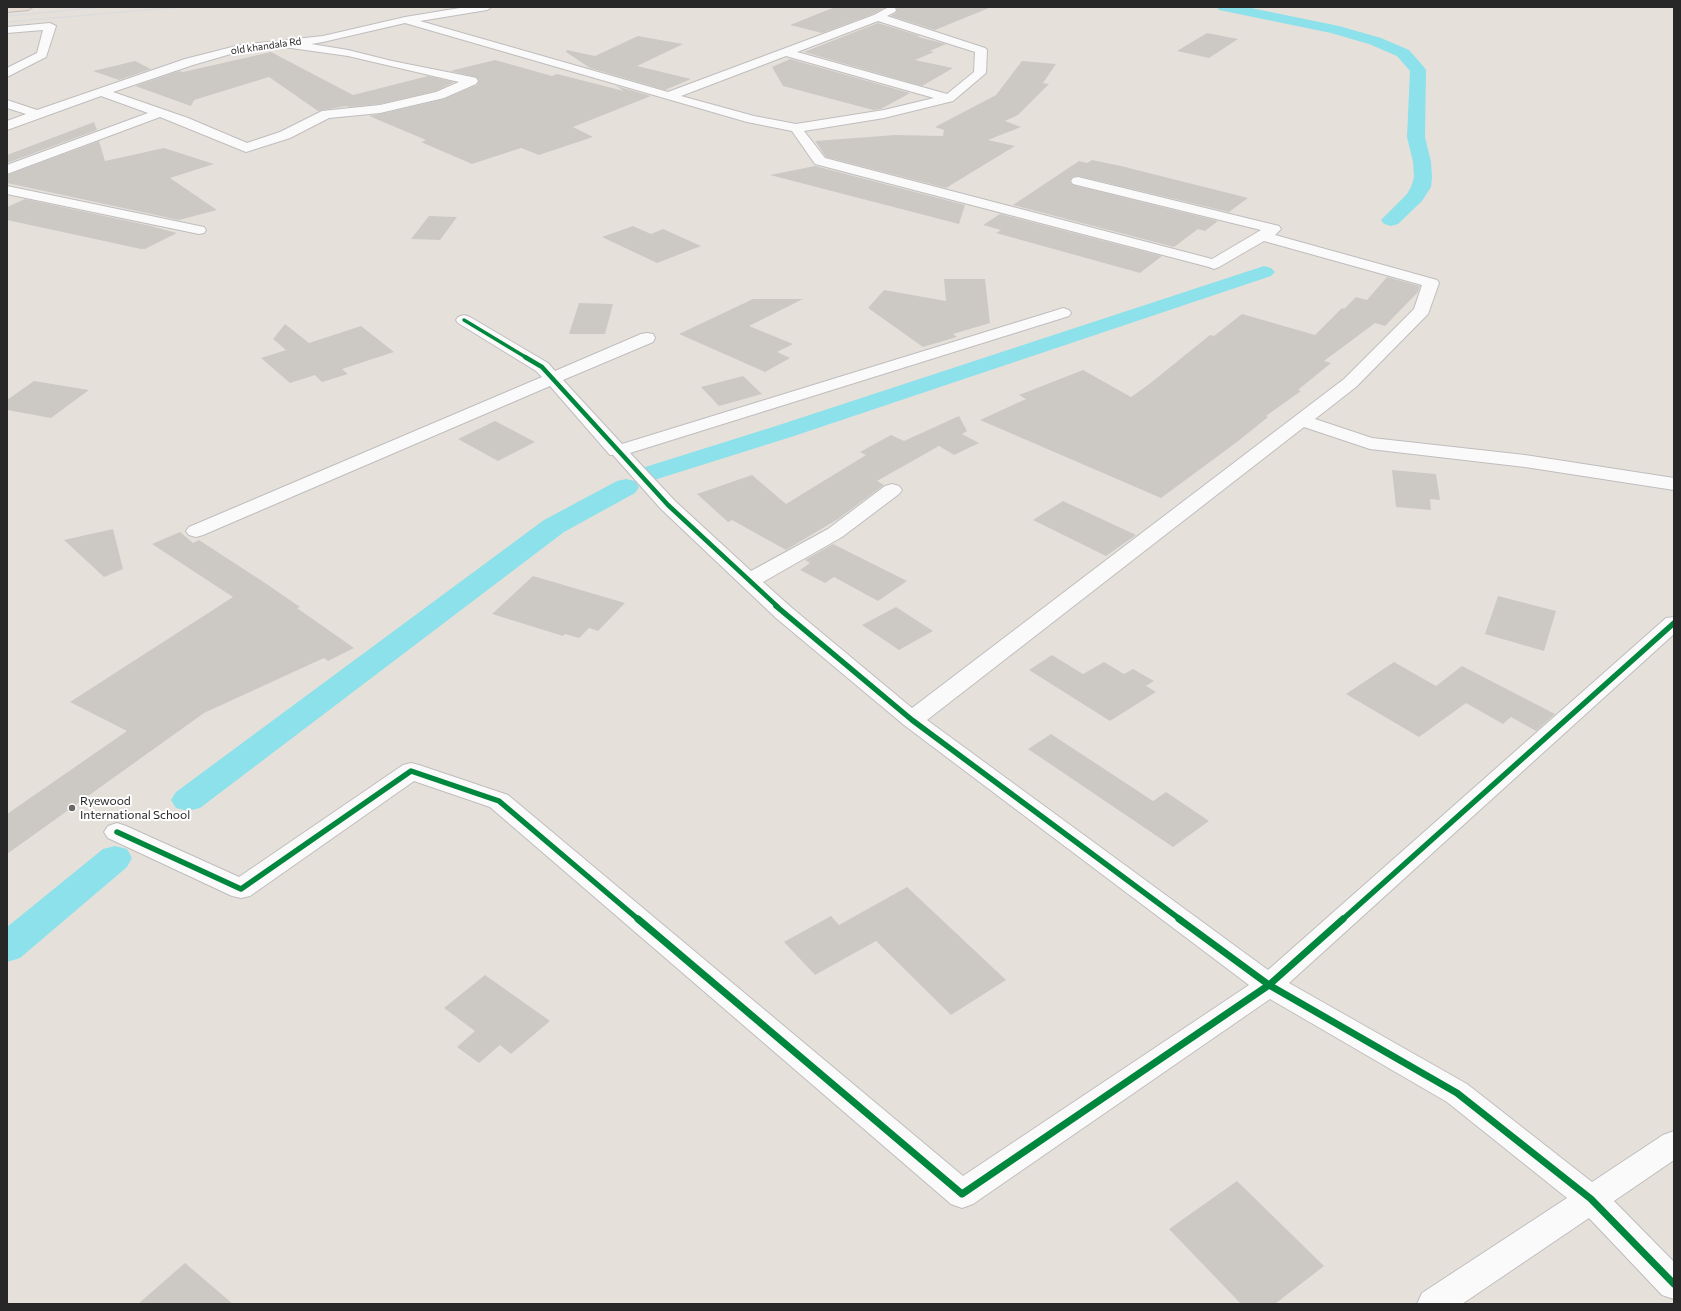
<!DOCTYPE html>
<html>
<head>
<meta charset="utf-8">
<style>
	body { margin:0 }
	#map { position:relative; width:1681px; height:1311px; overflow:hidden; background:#e6e0db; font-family:Commissioner,sans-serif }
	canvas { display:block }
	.frame { position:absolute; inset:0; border:8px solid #272727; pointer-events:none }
</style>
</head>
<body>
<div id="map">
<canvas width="1681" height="1311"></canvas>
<div class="frame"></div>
</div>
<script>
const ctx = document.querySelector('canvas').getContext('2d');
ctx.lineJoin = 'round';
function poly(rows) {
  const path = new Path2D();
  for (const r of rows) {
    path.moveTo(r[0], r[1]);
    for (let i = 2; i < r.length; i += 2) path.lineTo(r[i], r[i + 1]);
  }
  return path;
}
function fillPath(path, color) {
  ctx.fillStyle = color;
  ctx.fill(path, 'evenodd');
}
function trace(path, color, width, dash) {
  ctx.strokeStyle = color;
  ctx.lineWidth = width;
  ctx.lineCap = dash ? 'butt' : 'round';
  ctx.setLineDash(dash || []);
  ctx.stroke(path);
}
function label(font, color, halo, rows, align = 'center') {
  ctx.font = font + ' Commissioner,sans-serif';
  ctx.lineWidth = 4;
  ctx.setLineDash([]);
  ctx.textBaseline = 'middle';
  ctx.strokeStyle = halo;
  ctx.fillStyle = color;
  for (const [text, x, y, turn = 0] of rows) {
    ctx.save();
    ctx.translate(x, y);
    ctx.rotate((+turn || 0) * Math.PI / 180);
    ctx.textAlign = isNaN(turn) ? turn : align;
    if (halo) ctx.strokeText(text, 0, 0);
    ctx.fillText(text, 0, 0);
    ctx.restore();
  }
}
const canal = poly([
	[1217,7,1246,7,1339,26,1381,38,1409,50,1424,67,1426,70,1425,137,1431,162,1432,177,1431,187,1422,201,1398,224,1391,226,1384,224,1381,220,1407,194,1411,187,1414,177,1413,162,1407,137,1410,71,1397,56,1369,44,1331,33,1224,11,1219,10,1217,7],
	[1264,266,1271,268,1275,272,1271,276,794,436,651,481,642,478,638,473,642,468,776,426,1264,266],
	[626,479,635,481,639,487,635,493,564,532,200,808,188,811,176,808,171,800,176,792,544,520,617,481,626,479],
	[115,846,127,849,132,858,127,867,20,958,7,962,7,927,103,849,115,846]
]);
const building = poly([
	[835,7,886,7,873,14,822,33,790,25],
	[896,7,989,7,989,8,935,30,891,16,896,13,897,9],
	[878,23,920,36,918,37,946,44,930,51,934,52,915,60,953,68,922,86,804,52],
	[1207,33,1238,39,1209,58,1177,51],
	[638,36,683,44,637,66,691,79,665,90,590,68,566,52,567,50,595,56],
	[271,52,353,95,428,76,454,82,436,91,380,104,349,107,346,106,318,111,269,77,194,100,191,106,135,86,179,71,183,72],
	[790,59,910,93,881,109,873,110,783,86,772,67],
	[495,60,552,76,557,74,624,91,616,86,651,96,573,127,593,137,539,155,521,148,472,164,421,142,426,140,369,116,380,114,444,99,477,85,479,80,476,77,450,71],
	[135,61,151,69,119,80,93,71],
	[1022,61,1056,64,1043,83,1049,84,1018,115,1005,121,1021,127,988,140,1015,146,946,188,826,157,815,141,895,135,943,136,944,130,935,127,996,95],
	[94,122,97,130,7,163,7,155],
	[99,141,105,161,164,148,214,164,170,178,217,210,179,220,7,183,7,175],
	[1092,160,1121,166,1248,198,1229,212,1078,176,1072,177,1070,182,1073,185,1218,221,1205,231,1198,229,1174,247,1013,205,1079,161,1087,163],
	[815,166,965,205,959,224,770,175],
	[25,199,156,227,154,227,177,233,145,249,141,249,7,220,7,207],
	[1000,214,1162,256,1140,273,996,233,1001,230,983,225],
	[429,216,457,217,440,240,411,239],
	[633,226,651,234,663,229,701,246,657,263,602,237],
	[1387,277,1420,286,1418,292,1385,326,1375,323,1324,361,1331,363,1298,390,1301,391,1266,416,1268,417,1237,442,1161,498,980,420,1026,399,1019,395,1083,370,1131,397,1148,385,1210,335,1214,336,1242,314,1315,335,1342,308,1344,309,1356,297,1367,300],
	[944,279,985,279,990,323,953,334,957,337,923,347,868,308,884,290,946,301],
	[753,299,803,299,749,326,793,344,777,352,790,358,765,372,679,334],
	[579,303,613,304,605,334,569,334],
	[285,324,309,343,361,326,394,352,342,369,348,374,322,382,315,375,290,383,261,358,286,350,273,339],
	[743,376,762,394,719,406,701,387],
	[34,381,89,390,51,418,7,410,7,400],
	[959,416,967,431,962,434,979,443,954,455,939,446,877,481,884,485,838,519,786,550,732,520,728,522,697,494,752,475,786,504,866,455,860,452,891,435,904,441],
	[495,421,535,442,498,461,458,439],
	[1392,470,1436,474,1440,500,1430,499,1431,510,1396,507],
	[1063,501,1136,535,1106,556,1033,520],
	[113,529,123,569,104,577,64,540],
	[180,532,193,543,199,540,265,583,300,607,297,608,354,648,328,661,324,658,204,713,7,854,7,814,127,731,70,702,233,597,152,544],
	[833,544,907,581,878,601,834,577,825,583,800,570,810,563,805,560],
	[533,576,625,603,598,631,589,628,579,638,565,634,563,636,492,614],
	[1498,596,1556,611,1544,651,1485,634],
	[896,607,933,631,899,650,862,625],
	[1052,655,1083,674,1104,662,1124,674,1133,669,1154,681,1146,686,1156,692,1110,721,1029,670],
	[1394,662,1436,686,1462,666,1555,714,1536,731,1511,717,1503,724,1466,703,1419,737,1346,694],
	[1051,734,1153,801,1166,792,1209,821,1173,847,1028,749],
	[907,887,1006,980,951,1015,876,941,815,975,784,942,831,916,839,925],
	[485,975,550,1021,511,1054,500,1045,479,1063,457,1047,475,1031,444,1008],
	[1237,1181,1324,1266,1275,1304,1241,1304,1169,1229],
	[185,1263,233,1304,138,1304]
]);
const minor = poly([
	[466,7,492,7,487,10,420,21,668,92,874,15,887,8,895,8,896,10,895,12,887,16,985,48,987,50,986,73,953,101,884,118,804,131,825,158,1212,259,1261,230,1073,184,1071,181,1073,178,1078,177,1279,226,1281,229,1275,235,1437,280,1439,283,1428,314,1356,387,1315,419,1372,438,1525,455,1674,478,1674,490,1525,467,1370,449,1304,427,927,720,1268,970,1666,618,1674,617,1674,634,1289,983,1467,1084,1592,1182,1663,1135,1674,1131,1674,1160,1614,1201,1674,1262,1674,1299,1662,1295,1589,1218,1462,1304,1417,1304,1422,1293,1567,1198,1447,1102,1270,999,973,1204,962,1208,951,1204,490,807,414,781,250,896,241,898,232,896,108,838,104,832,108,826,117,823,126,826,239,877,403,765,411,763,419,765,508,795,963,1176,1249,985,904,725,776,618,661,509,613,455,610,455,550,386,203,535,196,537,189,535,186,531,189,527,542,377,536,371,458,323,456,320,458,317,464,315,470,317,548,363,555,371,641,334,647,333,653,334,655,338,653,342,563,380,622,444,1057,310,1063,308,1069,310,1071,313,1069,316,630,453,675,501,751,571,828,529,885,486,892,484,899,486,902,490,899,494,842,537,763,582,792,608,912,708,1344,379,1414,309,1422,285,1264,241,1219,267,1214,269,1209,267,815,164,792,131,747,122,405,23,323,42,311,44,348,50,392,61,472,77,476,78,478,81,476,84,444,98,380,113,329,118,290,138,246,152,160,117,7,174,7,165,148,113,101,96,7,130,7,121,26,114,7,108,7,100,37,110,185,59,240,45,323,36,405,17,466,7],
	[878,21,975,52,974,72,947,94,797,52,878,21],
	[284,47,348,56,459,82,436,92,380,105,322,111,280,132,247,143,188,118,113,92,193,65,241,51,284,47],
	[786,56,934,98,884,110,796,124,754,116,681,96,786,56],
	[50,23,56,26,46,57,7,77,7,68,37,53,43,30,7,33,7,27,50,23],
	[7,186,199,226,204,227,206,230,204,233,199,234,7,194,7,186]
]);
const trunk = poly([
	[7,7,33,7,28,10,7,12,7,7]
]);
const rail = poly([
	[7,16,104,7],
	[7,22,181,7]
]);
const cyclewayFar3 = poly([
	[464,320,527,358]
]);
const cyclewayFar2 = poly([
	[525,357,542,367,668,505,778,607]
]);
const cyclewayFar1 = poly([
	[776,606,912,720,1181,920],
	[117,832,241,889,411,771,499,801,639,920],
	[1342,920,1674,623]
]);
const cycleway = poly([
	[638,919,962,1194,1269,985,1343,919],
	[1179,919,1269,985,1457,1093,1591,1199,1674,1284]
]);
const markers = [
	[72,808,4,"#6a6866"]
];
const farStreetnames = [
	["old khandala Rd",266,46,-8]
];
const poiNames = [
	["Ryewood",80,801],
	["International School",80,815]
];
fillPath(canal, '#8ce1ea');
fillPath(building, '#ccc9c5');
trace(minor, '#bfbdbd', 2);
trace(trunk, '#bfbcbb', 2);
fillPath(minor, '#fbfafa');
fillPath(trunk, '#e7dad1');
trace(rail, '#dcdcdd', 1.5);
trace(cyclewayFar3, '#00873e', 3.5);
trace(cyclewayFar2, '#00873e', 4.5);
trace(cyclewayFar1, '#00873e', 5.5);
trace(cycleway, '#00873e', 7);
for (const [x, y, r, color] of markers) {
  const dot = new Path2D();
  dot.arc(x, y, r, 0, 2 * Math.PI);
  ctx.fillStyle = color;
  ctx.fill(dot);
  trace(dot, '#fff', 1.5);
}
label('10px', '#272727', '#fff', farStreetnames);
label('12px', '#272727', '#fff', poiNames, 'left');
</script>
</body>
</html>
